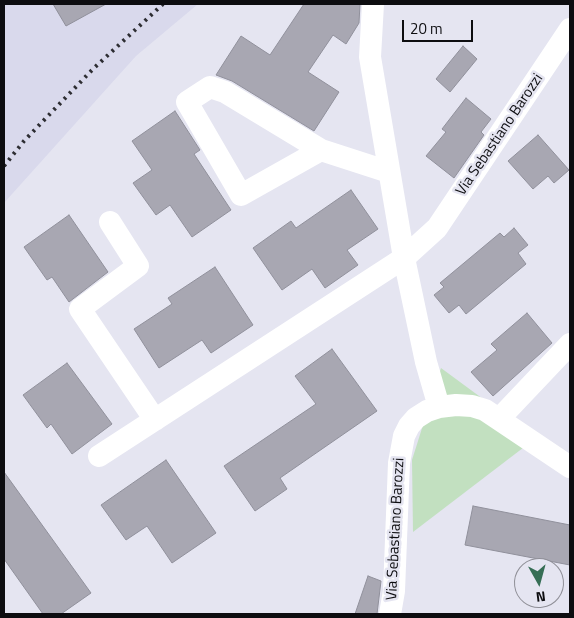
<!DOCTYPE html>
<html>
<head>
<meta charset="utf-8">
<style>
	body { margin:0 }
	#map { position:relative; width:574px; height:618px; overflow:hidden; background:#e5e5f1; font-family:"Titillium Web",sans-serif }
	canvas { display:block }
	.frame { position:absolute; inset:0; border:5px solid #0d0d10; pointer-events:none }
	.north { position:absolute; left:514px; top:558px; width:50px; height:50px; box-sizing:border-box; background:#e5e5f1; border:1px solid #8f8f97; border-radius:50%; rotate:173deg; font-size:14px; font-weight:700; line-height:20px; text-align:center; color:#0d0d10 }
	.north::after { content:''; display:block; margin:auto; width:18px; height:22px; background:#366e55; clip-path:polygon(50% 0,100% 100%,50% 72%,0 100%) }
	.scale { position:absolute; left:402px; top:20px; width:71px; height:22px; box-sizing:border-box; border:2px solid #0d0d10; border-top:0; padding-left:6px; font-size:15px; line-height:18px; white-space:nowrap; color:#0d0d10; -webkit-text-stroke:4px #e5e5f1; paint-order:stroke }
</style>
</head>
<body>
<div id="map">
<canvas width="574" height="618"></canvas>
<div class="frame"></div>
<div class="north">N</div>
<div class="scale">20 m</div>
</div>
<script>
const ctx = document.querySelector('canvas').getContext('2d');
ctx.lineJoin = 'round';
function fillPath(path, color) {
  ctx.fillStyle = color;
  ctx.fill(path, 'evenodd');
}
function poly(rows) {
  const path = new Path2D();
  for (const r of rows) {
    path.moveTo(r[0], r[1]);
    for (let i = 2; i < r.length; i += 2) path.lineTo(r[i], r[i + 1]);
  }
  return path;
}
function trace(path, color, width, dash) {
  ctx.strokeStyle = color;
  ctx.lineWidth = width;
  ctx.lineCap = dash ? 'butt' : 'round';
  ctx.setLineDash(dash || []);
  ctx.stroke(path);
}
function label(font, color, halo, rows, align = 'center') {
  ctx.font = font + ' "Titillium Web",sans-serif';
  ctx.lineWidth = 5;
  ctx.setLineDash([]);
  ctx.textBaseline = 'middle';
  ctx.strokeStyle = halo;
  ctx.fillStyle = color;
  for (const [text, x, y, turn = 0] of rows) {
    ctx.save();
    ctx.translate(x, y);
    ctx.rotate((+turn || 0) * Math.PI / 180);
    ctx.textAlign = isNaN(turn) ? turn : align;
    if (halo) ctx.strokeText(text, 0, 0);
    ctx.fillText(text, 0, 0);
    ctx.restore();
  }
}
const built = poly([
	[4,4,198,4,136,56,4,203]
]);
const green = poly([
	[441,368,536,438,413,532,412,460]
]);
const building = poly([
	[53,4,106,4,66,26,53,4],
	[304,4,360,4,359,23,346,44,333,35,308,72,339,92,314,131,232,81,216,75,241,36,270,55,304,4],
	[463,46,477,59,450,92,436,79,463,46],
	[466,98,491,119,481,132,484,135,454,178,426,156,446,132,442,129,466,98],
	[175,111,200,150,194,154,231,210,192,237,170,205,156,215,133,183,152,170,132,141,175,111],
	[538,135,569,170,554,183,548,176,533,189,508,161,538,135],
	[351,190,378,229,347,250,358,265,325,288,312,269,282,290,253,248,291,221,296,228,351,190],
	[69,215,108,272,69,302,52,277,47,280,24,247,69,215],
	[514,228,528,245,518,253,526,264,466,314,459,305,449,313,434,295,444,287,440,283,500,233,504,237,514,228],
	[215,267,253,325,211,353,202,340,159,368,134,329,172,304,168,298,215,267],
	[527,313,552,343,493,396,471,372,497,350,491,344,527,313],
	[332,349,377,411,280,478,287,489,255,511,224,466,316,404,295,376,332,349],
	[67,363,112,424,72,454,51,424,47,428,23,395,67,363],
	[166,460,216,533,172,563,147,526,126,540,101,505,166,460],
	[4,472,91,593,61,614,43,614,4,559,4,472],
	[473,506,570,525,570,565,465,545,473,506],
	[368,576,381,581,377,614,355,614,368,576]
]);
const minor = poly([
	[373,4,370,57,404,258,426,362,439,407],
	[321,150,241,195,187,102,210,87,225,92,321,150,389,172],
	[110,222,138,266,80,309,155,420],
	[499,419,570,344],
	[99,456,404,258,437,228,570,29],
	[390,614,394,591,399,463,404,436,409,426,416,418,427,411,439,407,456,405,472,406,485,410,570,467]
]);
const rail = poly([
	[4,166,24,141,93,69,163,4]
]);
const streetNames = [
	["Via Sebastiano Barozzi",500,135,-56],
	["Via Sebastiano Barozzi",396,529,-87]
];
fillPath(built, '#d9d9ec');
fillPath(green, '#c2e0c0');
fillPath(building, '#a8a7b2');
trace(building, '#90909b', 1);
trace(minor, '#fff', 22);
trace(rail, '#2d2d32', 4, [2.5, 5]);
label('15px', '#0d0d10', '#e5e5f1', streetNames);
</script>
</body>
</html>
